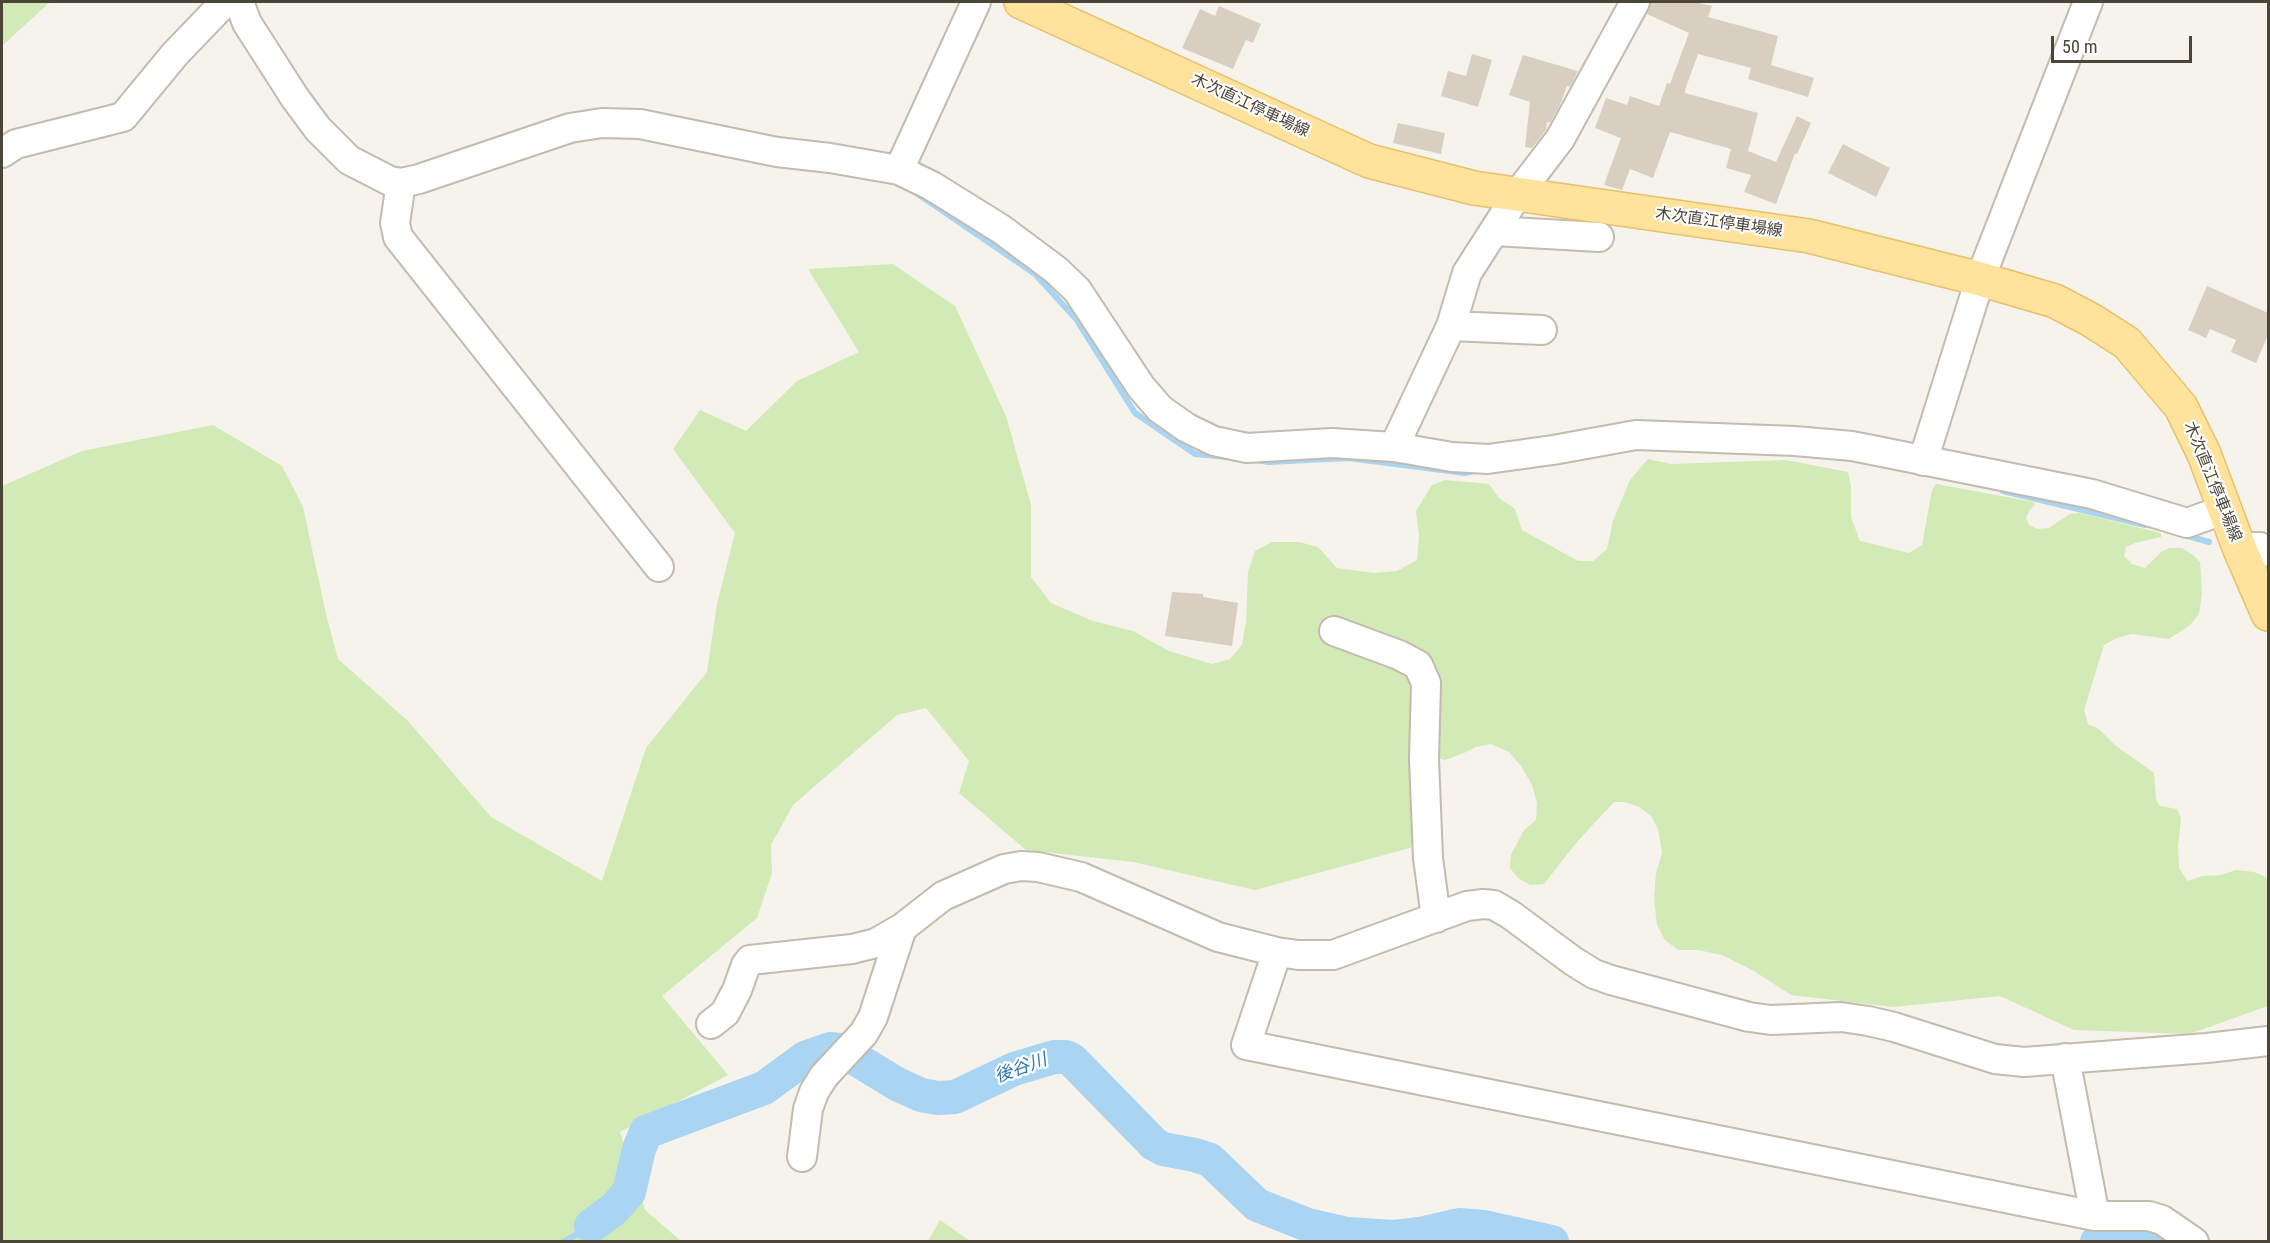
<!DOCTYPE html>
<meta charset="utf-8">
<style>
body{margin:0}
#map{position:relative;width:2270px;height:1243px;overflow:hidden;background:#f6f3ec;font-family:"Roboto Condensed",sans-serif}
canvas{display:block}
.frame{position:absolute;inset:0;border:3px solid #4b4439;pointer-events:none}
.scale{position:absolute;left:2051px;top:36px;width:141px;height:27px;box-sizing:border-box;border:3px solid #4b4439;border-top:0;padding-left:8px;font-size:18px;line-height:21px;white-space:nowrap;color:#4b4439;-webkit-text-stroke:4px #fff;paint-order:stroke}
</style>
<div id="map">
<canvas width="2270" height="1243"></canvas>
<div class="frame"></div>
<div class="scale">50 m</div>
</div>
<script>
const g = document.querySelector('canvas').getContext('2d');
g.lineJoin = 'round';
function paint(path, color) {
  g.fillStyle = color;
  g.fill(path, 'evenodd');
}
function poly(rows) {
  const path = new Path2D();
  for (const r of rows) {
    path.moveTo(r[0], r[1]);
    for (let i = 2; i < r.length; i += 2) path.lineTo(r[i], r[i + 1]);
  }
  return path;
}
function stroke(path, color, width, dash) {
  g.strokeStyle = color;
  g.lineWidth = width;
  g.lineCap = dash ? 'butt' : 'round';
  g.setLineDash(dash || []);
  g.stroke(path);
}
function label(font, color, halo, rows, align = 'center') {
  g.font = font + ' "Roboto Condensed","Noto Sans JP",sans-serif';
  g.lineWidth = 4.5;
  g.setLineDash([]);
  g.textBaseline = 'middle';
  g.strokeStyle = halo;
  g.fillStyle = color;
  for (const [text, x, y, turn = 0] of rows) {
    g.save();
    g.translate(x, y);
    g.rotate((+turn || 0) * Math.PI / 180);
    g.textAlign = isNaN(turn) ? turn : align;
    if (halo) g.strokeText(text, 0, 0);
    g.fillText(text, 0, 0);
    g.restore();
  }
}
const green = poly([
 [2,2,50,2,2,46],
 [893,264,955,306,1006,416,1031,505,1031,577,1051,603,1093,621,1133,631,1169,651,1212,664,1230,659,1242,645,1246,622,1248,572,1255,551,1272,542,1299,542,1318,547,1337,568,1374,573,1397,571,1417,560,1419,536,1416,511,1432,485,1445,480,1489,484,1499,498,1515,509,1522,530,1578,561,1593,561,1607,549,1613,521,1630,480,1648,459,1671,464,1786,460,1848,472,1851,486,1851,517,1860,541,1909,553,1922,545,1932,490,1936,484,2034,502,2035,505,2030,509,2026,518,2029,525,2038,529,2049,528,2070,514,2080,513,2161,533,2161,537,2135,543,2126,547,2124,556,2132,564,2145,568,2161,552,2169,548,2182,548,2193,555,2200,562,2202,593,2199,614,2190,625,2169,639,2132,634,2117,638,2104,645,2084,710,2088,724,2099,729,2115,745,2154,773,2156,800,2160,806,2177,809,2181,818,2178,847,2179,868,2188,881,2203,876,2221,875,2236,870,2254,872,2268,878,2268,1006,2189,1034,2074,1030,2000,996,1893,1007,1791,995,1754,971,1722,955,1698,950,1678,950,1665,940,1657,925,1654,899,1656,873,1662,853,1658,829,1651,816,1639,807,1625,802,1614,802,1576,843,1544,884,1530,885,1518,878,1510,868,1511,855,1524,830,1536,820,1537,803,1532,785,1521,766,1509,752,1491,744,1476,747,1464,753,1445,760,1436,758,1418,840,1410,848,1255,890,1133,862,1026,850,959,793,969,761,926,708,897,715,793,805,771,845,772,873,757,918,662,996,728,1075,620,1132,645,1210,681,1241,2,1241,2,486,82,451,213,425,282,466,303,507,326,614,338,659,408,721,491,817,602,881,646,748,707,672,717,604,735,533,673,449,700,410,746,431,797,381,859,352,808,269],
 [940,1220,970,1241,928,1241]
]);
const stream = poly([
 [915,192,1035,274,1076,319,1135,413,1195,454,1227,457],
 [1255,460,1269,462,1348,458,1465,473,1474,471],
 [2003,491,2145,525],
 [2181,534,2209,542],
 [563,1242,591,1226]
]);
const river = poly([
 [591,1226,614,1209,629,1192,639,1149,646,1132,764,1088,805,1058,830,1049,841,1050,897,1084,921,1095,938,1098,955,1097,1014,1069,1054,1057,1066,1057,1072,1060,1154,1144,1163,1149,1195,1155,1210,1160,1257,1205,1308,1225,1347,1234,1394,1237,1420,1234,1459,1225,1484,1227,1552,1242],
 [2097,1242,2102,1237,2152,1238,2157,1242]
]);
const building = poly([
 [1651,2,1695,2,1712,6,1708,17,1778,36,1771,65,1814,78,1808,97,1748,79,1751,68,1698,54,1685,90,1685,93,1758,113,1748,151,1776,162,1797,116,1811,123,1797,154,1795,153,1776,204,1744,192,1751,175,1726,168,1731,149,1670,132,1653,178,1630,169,1622,190,1604,185,1621,138,1595,128,1606,98,1627,105,1630,96,1659,106,1667,83,1670,84,1689,33,1647,14],
 [1219,6,1261,24,1253,43,1246,40,1233,69,1182,48,1200,9,1215,16],
 [1472,54,1492,60,1478,107,1441,96,1448,71,1466,76],
 [1523,55,1578,71,1570,87,1567,86,1560,105,1550,123,1547,122,1546,130,1532,148,1525,147,1530,102,1509,95],
 [1398,123,1445,133,1441,154,1393,143],
 [1843,144,1890,168,1876,197,1828,173],
 [2207,286,2268,313,2268,335,2256,363,2231,352,2236,340,2210,329,2206,338,2188,330],
 [1172,592,1203,594,1203,597,1238,603,1232,646,1165,636]
]);
const minor = poly([
 [239,2,247,23,295,98,318,129,349,160,390,181,401,183,419,179,570,128,602,123,640,124,777,152,830,158,899,170,932,186,1001,229,1056,270,1077,290,1141,387,1160,409,1187,428,1214,441,1247,448,1332,443,1394,447,1452,457,1488,459,1553,450,1636,435,1795,441,1852,446,2092,494,2187,523,2226,509],
 [2,153,16,144,123,117,175,54,225,2],
 [899,170,976,2],
 [401,183,395,223,398,237,659,567],
 [1494,231,1599,237],
 [1451,326,1542,330],
 [1394,447,1451,326,1467,273,1517,195,1560,139,1635,2],
 [1923,461,1980,279,2088,2],
 [2239,547,2260,547,2268,552],
 [1334,631,1399,655,1418,665,1426,683,1424,759,1428,858,1436,918],
 [1277,952,1246,1045,2095,1216,2149,1216,2162,1220,2194,1242],
 [711,1024,725,1013,737,990,746,965,750,960,852,949,876,943,902,928,943,896,1004,869,1021,866,1038,867,1081,877,1218,937,1277,952,1298,955,1333,955,1467,906,1483,904,1494,905,1511,915,1573,961,1594,974,1611,980,1749,1017,1771,1020,1841,1017,1868,1021,1894,1027,1995,1059,2024,1062,2207,1048,2268,1041],
 [2065,1058,2095,1216],
 [802,1157,808,1109,814,1092,824,1076,864,1033,873,1017,902,928]
]);
const major = poly([
 [1021,2,1369,161,1474,188,1809,236,1980,279,2055,301,2091,320,2127,343,2181,407,2204,454,2239,547,2268,614]
]);
const streetNames = [
 ["木次直江停車場線",1250,106,25],
 ["木次直江停車場線",1719,223,8],
 ["木次直江停車場線",2212,482,68]
];
const waterNames = [
 ["後谷川",1021,1069,-20]
];
paint(green, '#d2eab5');
stroke(stream, '#a9d4f2', 6);
stroke(river, '#a9d4f2', 34);
paint(building, '#d8cfc1');
stroke(minor, '#c2bbae', 32);
stroke(major, '#e6c16a', 36);
stroke(minor, '#fff', 28);
stroke(major, '#ffe39c', 33);
label('16px', '#4b4439', '#fff', streetNames);
label('italic 18px', '#2e7ab2', '#fff', waterNames);
</script>
